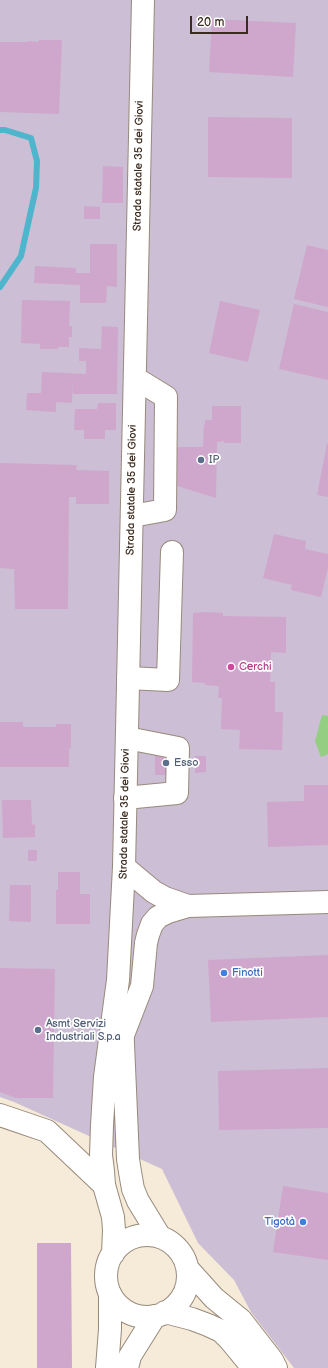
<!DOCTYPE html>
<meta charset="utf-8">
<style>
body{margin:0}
#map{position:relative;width:328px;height:1368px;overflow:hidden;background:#f5ebd8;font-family:"Balsamiq Sans",sans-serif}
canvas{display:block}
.scale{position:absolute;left:190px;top:16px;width:58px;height:18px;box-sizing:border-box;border:2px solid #3b2a1e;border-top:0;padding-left:5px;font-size:12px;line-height:14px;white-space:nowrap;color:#3b2a1e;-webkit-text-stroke:3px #fff;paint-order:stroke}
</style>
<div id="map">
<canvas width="328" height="1368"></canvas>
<div class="scale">20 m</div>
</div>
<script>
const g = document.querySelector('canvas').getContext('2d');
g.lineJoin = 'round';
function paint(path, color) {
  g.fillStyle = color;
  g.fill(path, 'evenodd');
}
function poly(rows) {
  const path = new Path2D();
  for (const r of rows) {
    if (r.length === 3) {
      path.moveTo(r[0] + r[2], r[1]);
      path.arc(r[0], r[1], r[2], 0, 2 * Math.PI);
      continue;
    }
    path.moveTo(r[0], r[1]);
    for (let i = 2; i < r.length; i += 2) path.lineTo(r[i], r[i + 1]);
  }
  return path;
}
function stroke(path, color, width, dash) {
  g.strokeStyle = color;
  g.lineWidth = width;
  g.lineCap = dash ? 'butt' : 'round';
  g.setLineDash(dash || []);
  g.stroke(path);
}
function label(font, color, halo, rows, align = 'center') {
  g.font = font + ' "Balsamiq Sans",sans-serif';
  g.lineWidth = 3.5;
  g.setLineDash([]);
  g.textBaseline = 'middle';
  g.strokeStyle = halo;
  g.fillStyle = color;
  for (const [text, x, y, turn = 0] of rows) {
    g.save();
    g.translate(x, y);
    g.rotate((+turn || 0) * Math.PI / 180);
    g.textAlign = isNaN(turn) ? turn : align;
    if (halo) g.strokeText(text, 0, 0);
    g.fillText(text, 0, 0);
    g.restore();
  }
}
const industrial = poly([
 [0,0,328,0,328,1368,294,1368,251,1312,234,1280,198,1243,162,1169,14,1102,0,1097]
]);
const green = poly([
 [322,715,328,716,328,754,321,757,315,741]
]);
const stream = poly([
 [0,130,5,130,31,138,37,161,36,188,21,256,0,287]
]);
const building = poly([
 [212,19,296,23,293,77,209,72],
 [39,40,62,40,59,114,0,112,0,42,28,42,28,41,38,42],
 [208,117,292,118,292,178,208,177],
 [103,166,123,167,123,203,102,203],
 [84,206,100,207,100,219,84,219],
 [90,244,117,244,117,287,107,286,106,303,80,303,80,285,34,283,35,266,76,268,76,273,90,273],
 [307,245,328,250,328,307,294,299],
 [22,300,70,301,69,326,72,326,72,337,69,337,69,347,58,347,58,349,40,349,40,344,21,343],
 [220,301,260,310,248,362,209,353],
 [294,304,328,312,328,380,279,369],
 [102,326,118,327,117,394,73,394,73,381,72,403,56,402,56,412,26,410,27,393,41,393,42,372,86,374,86,361,79,361,79,348,101,349],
 [98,403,116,403,116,430,105,430,105,439,84,439,84,430,74,430,75,409,97,409],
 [212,406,241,406,241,443,224,443,224,441,217,442,216,498,174,485,174,447,203,447,204,424,205,425,205,420,212,420],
 [327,444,328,444,328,497,317,495],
 [0,463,77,465,76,470,109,471,109,504,76,504,76,497,69,497,68,609,15,609,14,569,0,568],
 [274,534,306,541,305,549,328,554,328,568,321,597,291,590,292,585,263,578],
 [207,612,223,613,223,616,286,617,286,653,271,652,270,682,275,682,275,712,283,712,282,750,239,749,240,730,221,729,222,698,218,698,219,686,205,685,205,683,192,682,193,613],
 [0,722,23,722,23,727,56,727,56,724,71,724,71,749,69,748,69,767,0,767],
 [155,756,174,757,174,775,155,775],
 [195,756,206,756,206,772,195,773],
 [304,785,328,785,328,845,268,847,267,802,304,801],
 [2,800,31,800,32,825,35,824,35,837,3,838],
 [28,850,37,850,37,861,28,861],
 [58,872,80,872,80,894,90,894,90,924,56,924,56,890,58,890],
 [10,885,31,885,31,922,9,921],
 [328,955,328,1017,211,1022,208,960],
 [0,968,55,969,53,1098,16,1098,0,1092],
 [328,1068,328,1128,219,1130,218,1071],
 [283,1186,328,1193,328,1260,273,1252],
 [37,1243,71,1243,72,1368,37,1368]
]);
const minor = poly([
 [132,516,165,510,166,397,135,378],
 [128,678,168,680,172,552],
 [125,798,177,793,178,748,127,738],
 [124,867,154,892,165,898,188,906],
 [123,1035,142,986,146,943,148,935,152,924,158,917,168,912,188,906,328,902],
 [0,1115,47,1131,104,1185],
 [107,1368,110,1329,110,1294],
 [127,1368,130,1356,155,1316]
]);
const major = poly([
 [122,1021,128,1159,130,1172,133,1189,138,1201,160,1237],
 [147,1276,41],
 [113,1254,114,1230,113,1217,104,1185,103,1171,101,1155,102,1125,105,1077,118,980,124,867,143,0],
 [187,1268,214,1298,241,1320,272,1360,276,1368],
 [165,1312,192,1319,208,1325,221,1331,230,1340,253,1368]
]);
const markers = [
 [201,460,4,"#5c6f8a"],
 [231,667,4,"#d1479c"],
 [166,763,4,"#5c6f8a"],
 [224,973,4,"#3f7fe0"],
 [38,1030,4,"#5c6f8a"],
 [303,1222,4,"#3f7fe0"]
];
const streetNames = [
 ["Strada statale 35 dei Giovi",139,166,-89],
 ["Strada statale 35 dei Giovi",132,490,-89],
 ["Strada statale 35 dei Giovi",125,814,-89]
];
const serviceNames = [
 ["IP",209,460],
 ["Esso",174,763],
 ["Asmt Servizi",46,1024],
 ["Industriali S.p.a",46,1037]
];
const hotelNames = [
 ["Cerchi",239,667]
];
const shopNames = [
 ["Finotti",232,973],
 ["Tigotà",295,1222,"right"]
];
paint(industrial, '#ccbed4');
paint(green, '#94ce82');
stroke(stream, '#4fb5cd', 6);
paint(building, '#cfa7cd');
stroke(minor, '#988a7b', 24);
stroke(major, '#988a7b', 24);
stroke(minor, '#fff', 22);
stroke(major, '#fff', 22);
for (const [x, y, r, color] of markers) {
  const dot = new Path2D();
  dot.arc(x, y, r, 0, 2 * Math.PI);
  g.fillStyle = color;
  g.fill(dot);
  stroke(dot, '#fff', 1.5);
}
label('11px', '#3b2a1e', '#fff', streetNames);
label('11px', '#4e5e75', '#fff', serviceNames, 'left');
label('11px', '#b23c85', '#fff', hotelNames, 'left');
label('11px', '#366cbe', '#fff', shopNames, 'left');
</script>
